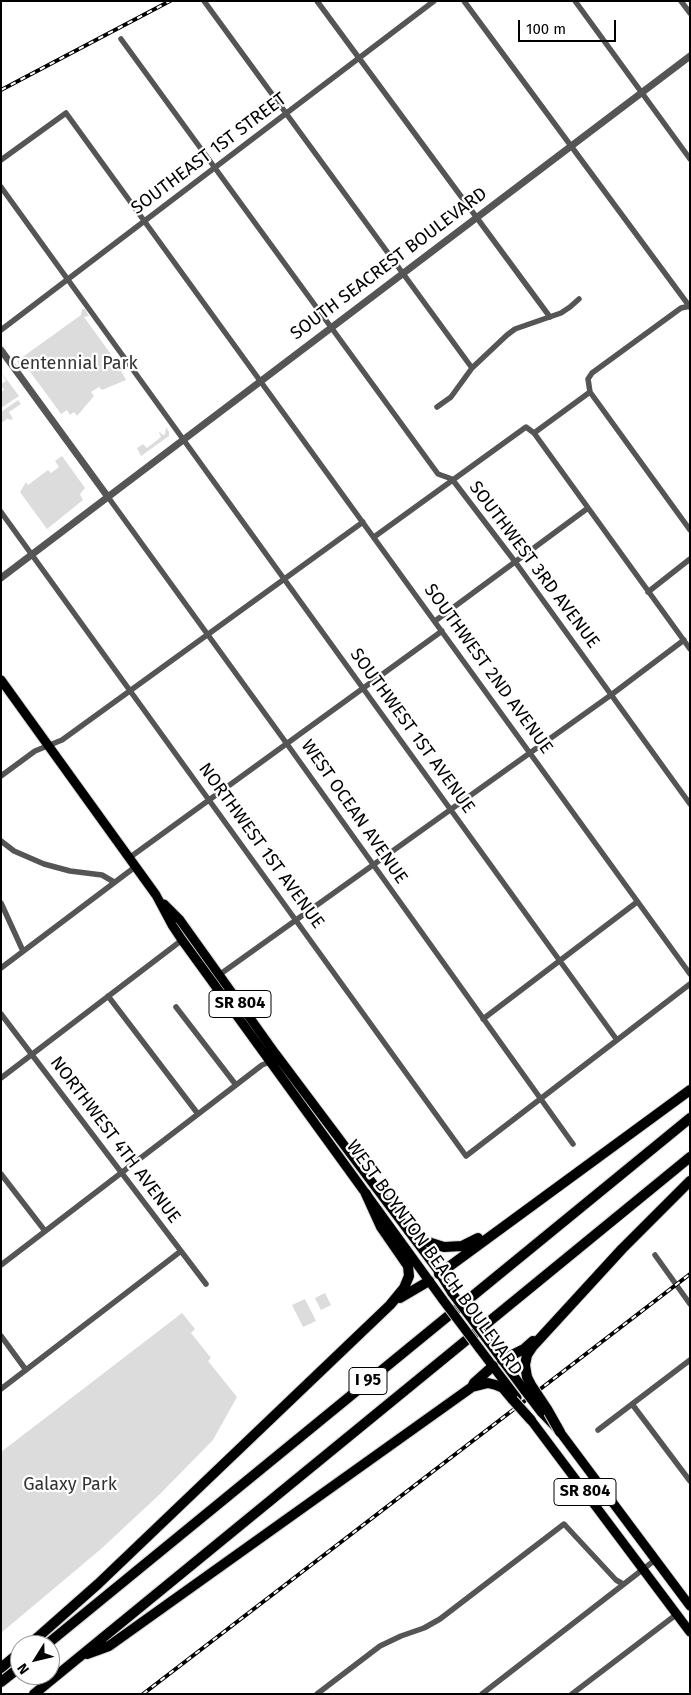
<!DOCTYPE html>
<style>
body{margin:0}
#map{position:relative;width:691px;height:1695px;overflow:hidden;background:#fff;font-family:"Fira Sans",sans-serif}
canvas{display:block}
.frame{position:absolute;inset:0;border:2px solid #000;pointer-events:none}
.north{position:absolute;left:10px;top:1635px;width:50px;height:50px;box-sizing:border-box;background:#fff;border:1px solid #999;border-radius:50%;rotate:234deg;font-size:14px;font-weight:700;line-height:20px;text-align:center;color:#000}
.north::after{content:'';display:block;margin:auto;width:18px;height:22px;background:#000;clip-path:polygon(50% 0,100% 100%,50% 72%,0 100%)}
.scale{position:absolute;left:518px;top:20px;width:98px;height:22px;box-sizing:border-box;border:2px solid #000;border-top:0;padding-left:6px;font-size:15px;line-height:18px;white-space:nowrap;color:#000;-webkit-text-stroke:4px #fff;paint-order:stroke}
</style>
<div id="map">
<canvas width="691" height="1695"></canvas>
<div class="frame"></div>
<div class="north">N</div>
<div class="scale">100 m</div>
</div>
<script>
const g = document.querySelector('canvas').getContext('2d');
g.lineJoin = 'round';
function paint(path, color) {
  g.fillStyle = color;
  g.fill(path, 'evenodd');
}
function poly(rows) {
  const path = new Path2D();
  for (const r of rows) {
    path.moveTo(r[0], r[1]);
    for (let i = 2; i < r.length; i += 2) path.lineTo(r[i], r[i + 1]);
  }
  return path;
}
function stroke(path, color, width, dash) {
  g.strokeStyle = color;
  g.lineWidth = width;
  g.lineCap = dash ? 'butt' : 'round';
  g.setLineDash(dash || []);
  g.stroke(path);
}
function label(font, color, halo, rows, align = 'center') {
  g.font = font + ' "Fira Sans",sans-serif';
  g.lineWidth = 4.5;
  g.setLineDash([]);
  g.textBaseline = 'middle';
  g.strokeStyle = halo;
  g.fillStyle = color;
  for (const [text, x, y, turn = 0] of rows) {
    g.save();
    g.translate(x, y);
    g.rotate((+turn || 0) * Math.PI / 180);
    g.textAlign = isNaN(turn) ? turn : align;
    if (halo) g.strokeText(text, 0, 0);
    g.fillText(text, 0, 0);
    g.restore();
  }
}
const green = poly([
 [82,309,85,309,89,316,84,317,123,371,121,371,126,380,102,390,99,387,91,392,94,396,77,416,74,412,70,415,67,410,61,414,23,362,19,364,17,361,81,315],
 [1,372,19,396,1,408,1,392,4,390,1,384,6,381],
 [18,400,21,404,9,412,13,419,9,420,8,418,3,422,1,420,1,412],
 [166,427,169,432,169,436,141,456,137,448,143,444,147,448,161,437,159,433,160,431,161,434,165,435],
 [62,456,85,488,80,494,83,500,47,529,20,492,26,482,28,485,48,470,51,473,59,467,55,461],
 [325,1293,331,1305,321,1310,315,1298],
 [305,1299,316,1321,303,1327,292,1305],
 [182,1313,195,1329,191,1333,211,1358,208,1361,237,1397,213,1440,160,1494,101,1549,1,1633,1,1452]
]);
const minor = poly([
 [204,1,472,368],
 [317,1,550,317],
 [464,1,690,307],
 [575,1,690,159],
 [681,1,690,13],
 [121,39,438,474,452,479,516,563,690,804],
 [1,160,66,113,690,974],
 [1,187,617,1040],
 [1,330,434,1],
 [590,392,690,530],
 [437,407,451,397,472,368,507,335,515,329,561,313,570,307,579,299],
 [534,433,690,649],
 [108,497,287,744,573,1144],
 [1,512,466,1156,690,984],
 [374,537,526,427,534,433,590,392,588,379,592,373,681,308,690,306],
 [648,592,690,559],
 [435,621,588,508],
 [1,776,35,751,62,740,363,522],
 [1,841,14,851,44,864,70,871,102,875,114,882],
 [129,858,442,631],
 [1,903,23,951],
 [1,968,135,867],
 [219,975,611,695,684,640],
 [108,996,198,1114],
 [176,1007,236,1085],
 [1,1014,206,1284],
 [483,1019,637,902],
 [1,1078,182,940],
 [1,1174,45,1231],
 [655,1255,690,1304],
 [1,1265,236,1085,262,1065,270,1062],
 [1,1336,26,1370],
 [1,1389,181,1251],
 [632,1404,690,1481],
 [598,1430,690,1360],
 [317,1694,380,1646,401,1636,424,1628,440,1619,564,1524,616,1580,623,1584],
 [482,1694,655,1560],
 [572,1694,677,1614]
]);
const tertiary = poly([
 [1,350,108,497],
 [1,578,690,56]
]);
const primary = poly([
 [1,680,156,895,172,925,182,940,443,1300],
 [164,904,180,920,275,1053,437,1269,452,1293],
 [488,1341,525,1391],
 [479,1348,517,1398],
 [541,1412,560,1432,690,1606],
 [531,1420,690,1632]
]);
const motorway = poly([
 [409,1231,428,1242,444,1247,462,1246,478,1238],
 [439,1274,690,1090],
 [400,1298,429,1281],
 [502,1360,524,1349,533,1341],
 [531,1385,527,1377,525,1365,527,1355,533,1346,622,1249,690,1181],
 [472,1387,488,1383,496,1385,503,1388,513,1400],
 [29,1645,98,1584,390,1305,404,1288,409,1276,408,1266,381,1227,366,1194],
 [46,1645,690,1118],
 [87,1654,109,1646,472,1387,474,1383,493,1366],
 [1,1668,20,1652],
 [1,1682,20,1667],
 [34,1694,690,1157]
]);
const rail = poly([
 [1,90,170,1],
 [143,1694,690,1274]
]);
const primaryBridge = poly([
 [452,1293,488,1341],
 [443,1300,479,1348],
 [525,1391,541,1412]
]);
const motorwayBridge = poly([
 [531,1385,547,1409,560,1432],
 [513,1400,531,1420]
]);
const shields = [
 [240,1004,62],
 [368,1381,38],
 [585,1492,62]
];
const shieldNames = [
 ["SR 804",240,1004],
 ["I 95",368,1381],
 ["SR 804",585,1492]
];
const streetNames = [
 ["SOUTHEAST 1ST STREET",209,154,-37],
 ["SOUTH SEACREST BOULEVARD",389,264,-37],
 ["SOUTHWEST 3RD AVENUE",534,565,53],
 ["SOUTHWEST 2ND AVENUE",488,669,54],
 ["SOUTHWEST 1ST AVENUE",412,731,54],
 ["WEST OCEAN AVENUE",354,812,55],
 ["NORTHWEST 1ST AVENUE",261,846,54],
 ["NORTHWEST 4TH AVENUE",115,1140,53],
 ["WEST BOYNTON BEACH BOULEVARD",434,1258,54]
];
const parkNames = [
 ["Centennial Park",74,364],
 ["Galaxy Park",70,1485]
];
paint(green, '#dcdcdc');
stroke(primary, '#dbdbdb', 11);
stroke(motorway, '#dbdbdb', 12);
stroke(minor, '#555', 5.5);
stroke(tertiary, '#555', 7);
stroke(primary, '#000', 9);
stroke(motorway, '#000', 10);
stroke(rail, '#000', 4);
stroke(rail, '#fff', 2, [5.5]);
stroke(primaryBridge, '#dbdbdb', 11, []);
stroke(motorwayBridge, '#dbdbdb', 12, []);
stroke(primaryBridge, '#000', 9);
stroke(motorwayBridge, '#000', 10);
for (const [x, y, w] of shields) {
  const box = new Path2D();
  box.roundRect(x - w / 2, y - 13.5, w, 27, 4);
  g.fillStyle = '#fff';
  g.fill(box);
  stroke(box, '#000', 1);
}
label('bold 16px', '#000', null, shieldNames);
label('18px', '#000', '#fff', streetNames);
label('18px', '#333', '#fff', parkNames);
</script>
